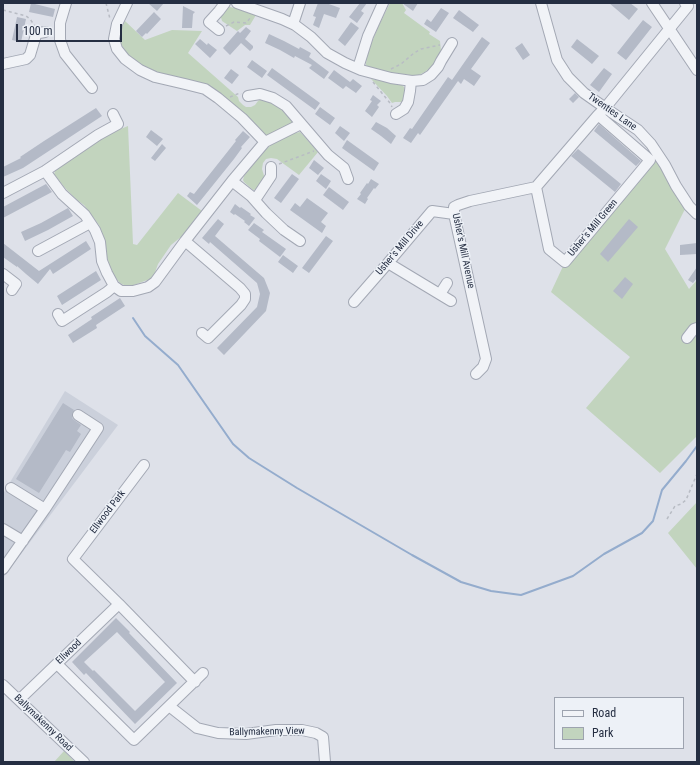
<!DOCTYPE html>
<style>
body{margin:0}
#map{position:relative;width:700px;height:765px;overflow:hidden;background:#dee1e9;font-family:"Roboto Condensed",sans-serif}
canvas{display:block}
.frame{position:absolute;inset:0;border:4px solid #252e42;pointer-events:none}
.legend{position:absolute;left:554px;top:697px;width:130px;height:52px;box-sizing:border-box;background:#edf1f7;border:1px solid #9da3af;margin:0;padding:5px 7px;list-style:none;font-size:12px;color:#252e42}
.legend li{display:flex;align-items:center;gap:8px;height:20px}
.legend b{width:20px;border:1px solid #9da3af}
.scale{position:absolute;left:16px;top:24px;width:106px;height:18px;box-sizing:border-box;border:2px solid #252e42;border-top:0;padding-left:5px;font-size:12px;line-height:14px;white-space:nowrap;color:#252e42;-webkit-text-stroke:3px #edf1f7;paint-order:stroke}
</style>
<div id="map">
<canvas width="700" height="765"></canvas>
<div class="frame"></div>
<ul class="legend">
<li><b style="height:5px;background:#f1f3f7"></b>Road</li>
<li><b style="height:11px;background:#c2d4be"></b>Park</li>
</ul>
<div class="scale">100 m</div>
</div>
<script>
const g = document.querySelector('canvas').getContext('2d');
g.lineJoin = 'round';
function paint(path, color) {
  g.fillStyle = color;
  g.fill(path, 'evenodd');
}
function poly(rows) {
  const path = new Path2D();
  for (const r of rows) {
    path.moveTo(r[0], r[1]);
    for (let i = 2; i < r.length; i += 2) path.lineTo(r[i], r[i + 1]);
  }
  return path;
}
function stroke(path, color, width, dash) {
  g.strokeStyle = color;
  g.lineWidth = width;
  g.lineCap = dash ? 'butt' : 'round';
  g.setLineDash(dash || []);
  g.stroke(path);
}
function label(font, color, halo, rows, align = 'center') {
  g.font = font + ' "Roboto Condensed",sans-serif';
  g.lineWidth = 3;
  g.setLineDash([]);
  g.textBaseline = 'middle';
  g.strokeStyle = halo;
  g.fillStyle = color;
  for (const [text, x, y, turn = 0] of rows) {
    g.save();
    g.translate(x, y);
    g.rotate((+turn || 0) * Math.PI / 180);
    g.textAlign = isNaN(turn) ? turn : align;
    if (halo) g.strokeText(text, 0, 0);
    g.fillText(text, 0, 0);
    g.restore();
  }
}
const built = poly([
 [65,391,118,425,3,578,3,494]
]);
const green = poly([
 [390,3,402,3,406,10,404,13,430,32,429,34,440,41,441,51,432,66,425,72,419,75,410,75,392,73,368,67,366,65,366,63,369,49,379,25],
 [226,7,230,7,252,12,256,15,250,25,245,25,237,31,222,21,220,14],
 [125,21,145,40,172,30,202,31,188,53,238,97,239,101,243,105,246,107,251,107,255,105,258,101,261,99,271,102,286,112,293,120,292,124,267,136,264,135,219,94,164,75,143,66,129,56,121,44,119,38,120,32],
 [371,79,402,85,404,87,405,90,403,100,402,102,395,102,392,103,387,96],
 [128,126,133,244,137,245,178,193,202,211,181,237,171,245,158,264,154,275,150,279,142,282,131,286,126,286,120,283,114,276,110,267,107,257,104,239,99,225,84,205,77,200,65,188,54,174,56,169,91,145,111,133],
 [300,132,302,134,318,152,299,175,277,159,271,158,266,159,263,163,262,169,265,179,259,189,253,190,244,182,243,180,244,176,264,151,271,145,295,133],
 [650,160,665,165,686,207,665,249,689,289,697,280,697,436,660,473,586,408,630,357,551,292,565,262],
 [697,502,697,569,668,533],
 [64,751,75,762,54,762]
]);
const stream = poly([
 [133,318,145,336,178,365,233,444,249,458,297,488,412,555,461,582,491,591,521,595,573,576,604,554,642,533,653,521,662,490,686,461,697,446]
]);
const building = poly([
 [31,3,55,9,53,17,29,12],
 [148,3,164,3,157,11],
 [318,3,326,3,340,8,336,18,324,14,319,28,313,25,316,17,313,16],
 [360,3,367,3,361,11,364,13,357,23,349,17],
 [402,3,418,3,413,11],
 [609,3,630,3,638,9,629,20],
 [183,6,195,12,193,14,192,28,182,28],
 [441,8,449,13,436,32,424,24,427,19,431,22],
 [459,10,479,25,473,32,453,18],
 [154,12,161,19,147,34,146,33,142,37,136,31],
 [17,17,26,19,21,42,12,40],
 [643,20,652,27,626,60,617,53],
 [351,22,359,28,345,46,338,40],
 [246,27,251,31,245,39,253,46,253,48,250,51,241,43,230,55,223,48,238,31,240,33],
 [269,34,284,41,299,49,300,47,311,53,309,57,329,72,324,79,309,68,312,65,295,56,294,58,280,50,265,43],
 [482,37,490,43,471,69,481,76,474,86,464,79,461,84,458,81,420,135,418,133,411,143,403,138,410,128,412,129,448,77,452,80],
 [200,39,207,45,208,43,217,50,210,58,195,44],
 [577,39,599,56,592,64,571,47],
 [522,43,530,55,523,60,515,48],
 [252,60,267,71,262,78,247,67],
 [272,68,320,103,315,110,267,75],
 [604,68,612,74,599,92,590,85],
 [231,69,239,75,232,84,224,78],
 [334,70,350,82,353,79,362,86,356,93,346,86,343,89,328,78],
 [575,93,579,97,573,103,569,99],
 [373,95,381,101,377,105,379,107,372,117,365,111,372,101,370,100],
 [320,107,335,118,330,125,315,114],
 [96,108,102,116,23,168,3,177,3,167,21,158,20,157,44,141],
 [376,122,387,128,396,136,391,144,381,136,371,129],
 [599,124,641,161,636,166,594,131],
 [340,126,350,133,344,141,335,133],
 [151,130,163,139,157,146,146,137],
 [243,131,250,137,241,147,242,148,234,159,197,205,187,196,190,192,194,194,236,141,235,140],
 [347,140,379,163,374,171,342,148],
 [162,144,166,148,155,161,151,158],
 [578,149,621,184,615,192,571,156],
 [314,160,324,168,318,175,309,168],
 [292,174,299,179,281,203,274,198],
 [321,174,331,181,326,189,316,181],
 [371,179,379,184,375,189,374,188,367,198,368,199,365,204,357,199,361,194,360,193,367,183,368,184],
 [46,184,52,192,3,218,3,207],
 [329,187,349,202,343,210,323,195],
 [307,198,328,213,321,222,326,226,322,233,290,210,295,203,300,207],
 [235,204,240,208,241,207,251,214,250,215,255,218,249,226,244,222,245,221,235,214,234,215,230,212],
 [68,208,73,216,48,230,25,241,21,232,41,223],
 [218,219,224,224,215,236,264,278,270,293,266,311,224,355,217,348,257,307,260,294,257,283,210,242,209,244,202,238],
 [629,219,638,227,608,262,600,254],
 [254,223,264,230,262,232,286,249,280,257,259,241,260,239,248,230],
 [326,236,333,241,309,273,302,268],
 [86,241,91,249,53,274,50,269,38,284,26,274,17,266,17,267,3,257,3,243,39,271],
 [697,243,697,254,680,255,680,245],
 [283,255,298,266,293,273,278,262],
 [697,267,697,278,693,283,688,280],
 [96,271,101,280,62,305,57,296],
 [625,277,633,284,622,299,613,291],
 [120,298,125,306,96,325,97,328,73,343,68,335,92,319,91,317],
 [63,403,74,410,72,414,72,418,74,420,81,425,77,431,81,434,70,452,66,450,39,493,16,479],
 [116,618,130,632,129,633,177,683,135,724,86,673,84,675,72,662],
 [117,632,165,682,135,711,94,670,93,671,84,662]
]);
const path = poly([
 [106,3,110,19],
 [3,10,26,16,30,19,35,26],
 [226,26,234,22,246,23,251,17],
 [391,69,401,64,414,53,421,49,440,45],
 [373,82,390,103,392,107],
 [230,97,240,93,241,94],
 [279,164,314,151],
 [667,519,675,506,681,504,686,500,697,474]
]);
const minor = poly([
 [66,3,60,23,60,40,65,54,92,88],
 [127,3,117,24,114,39,117,49,125,59,140,70,155,77,185,84,205,89,218,98,242,118,265,142],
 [237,3,282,19,295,25,311,37,327,53,345,63,361,70,391,78,412,81,423,80,431,75,438,67,441,61,452,43],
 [541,3,557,60,568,77,584,93,611,112,638,130,651,144,665,165,676,186,689,206,697,214],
 [652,3,697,70],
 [293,24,300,3],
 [219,30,209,22,219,11,225,3],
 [3,64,26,59,30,55,36,35,39,33,45,32],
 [358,68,368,36,383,3],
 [248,96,260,94,273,98,286,106,328,155,344,168,348,179],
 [396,114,404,109,408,102,410,91,411,81],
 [598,115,650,160,565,262,549,249,536,187,598,115,605,108,688,6,685,3],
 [45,171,62,194,85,215,95,230,100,242,102,261,107,273,114,286,121,291,133,291,148,287,155,282,185,241,232,181,265,142,301,124],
 [232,181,251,196,266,213,284,230,300,241],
 [3,193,45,171,98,135,118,124,113,114],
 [255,200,271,176,271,167],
 [185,241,240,288,245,294,245,299,241,305,208,338,202,333],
 [38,251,90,223],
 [388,263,451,301],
 [3,274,16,284,12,290],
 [440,294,447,283],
 [354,302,388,263,432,211,454,214],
 [58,314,62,321,107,292,114,286],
 [687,338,694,329,697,328],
 [476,374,483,367,486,359,454,214,454,207,458,205,470,201,536,187],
 [144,465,73,559,119,604,195,682],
 [11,488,45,509],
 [3,529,23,541],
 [3,569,45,509,98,428,78,415],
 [57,664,134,740,203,673],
 [3,685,84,762],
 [19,700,119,604],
 [169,706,197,728,218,733,246,734,276,730,302,730,316,733,323,737,325,762]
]);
const streetNames = [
 ["Twenties Lane",612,112,35],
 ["Usher's Mill Green",593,228,-50],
 ["Usher's Mill Drive",400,248,-50],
 ["Usher's Mill Avenue",463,251,78],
 ["Ellwood Park",108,512,-53],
 ["Ellwood",69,652,-44],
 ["Ballymakenny Road",43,723,44],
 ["Ballymakenny View",267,732,-1]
];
paint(built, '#cbd0db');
paint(green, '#c2d4be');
stroke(stream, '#94accd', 2);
paint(building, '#b4bac7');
stroke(minor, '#a3a8b4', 12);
stroke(path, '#b8bcc4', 1.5, [3, 3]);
stroke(minor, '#f1f3f7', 10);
label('10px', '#252e42', '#edf1f7', streetNames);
</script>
